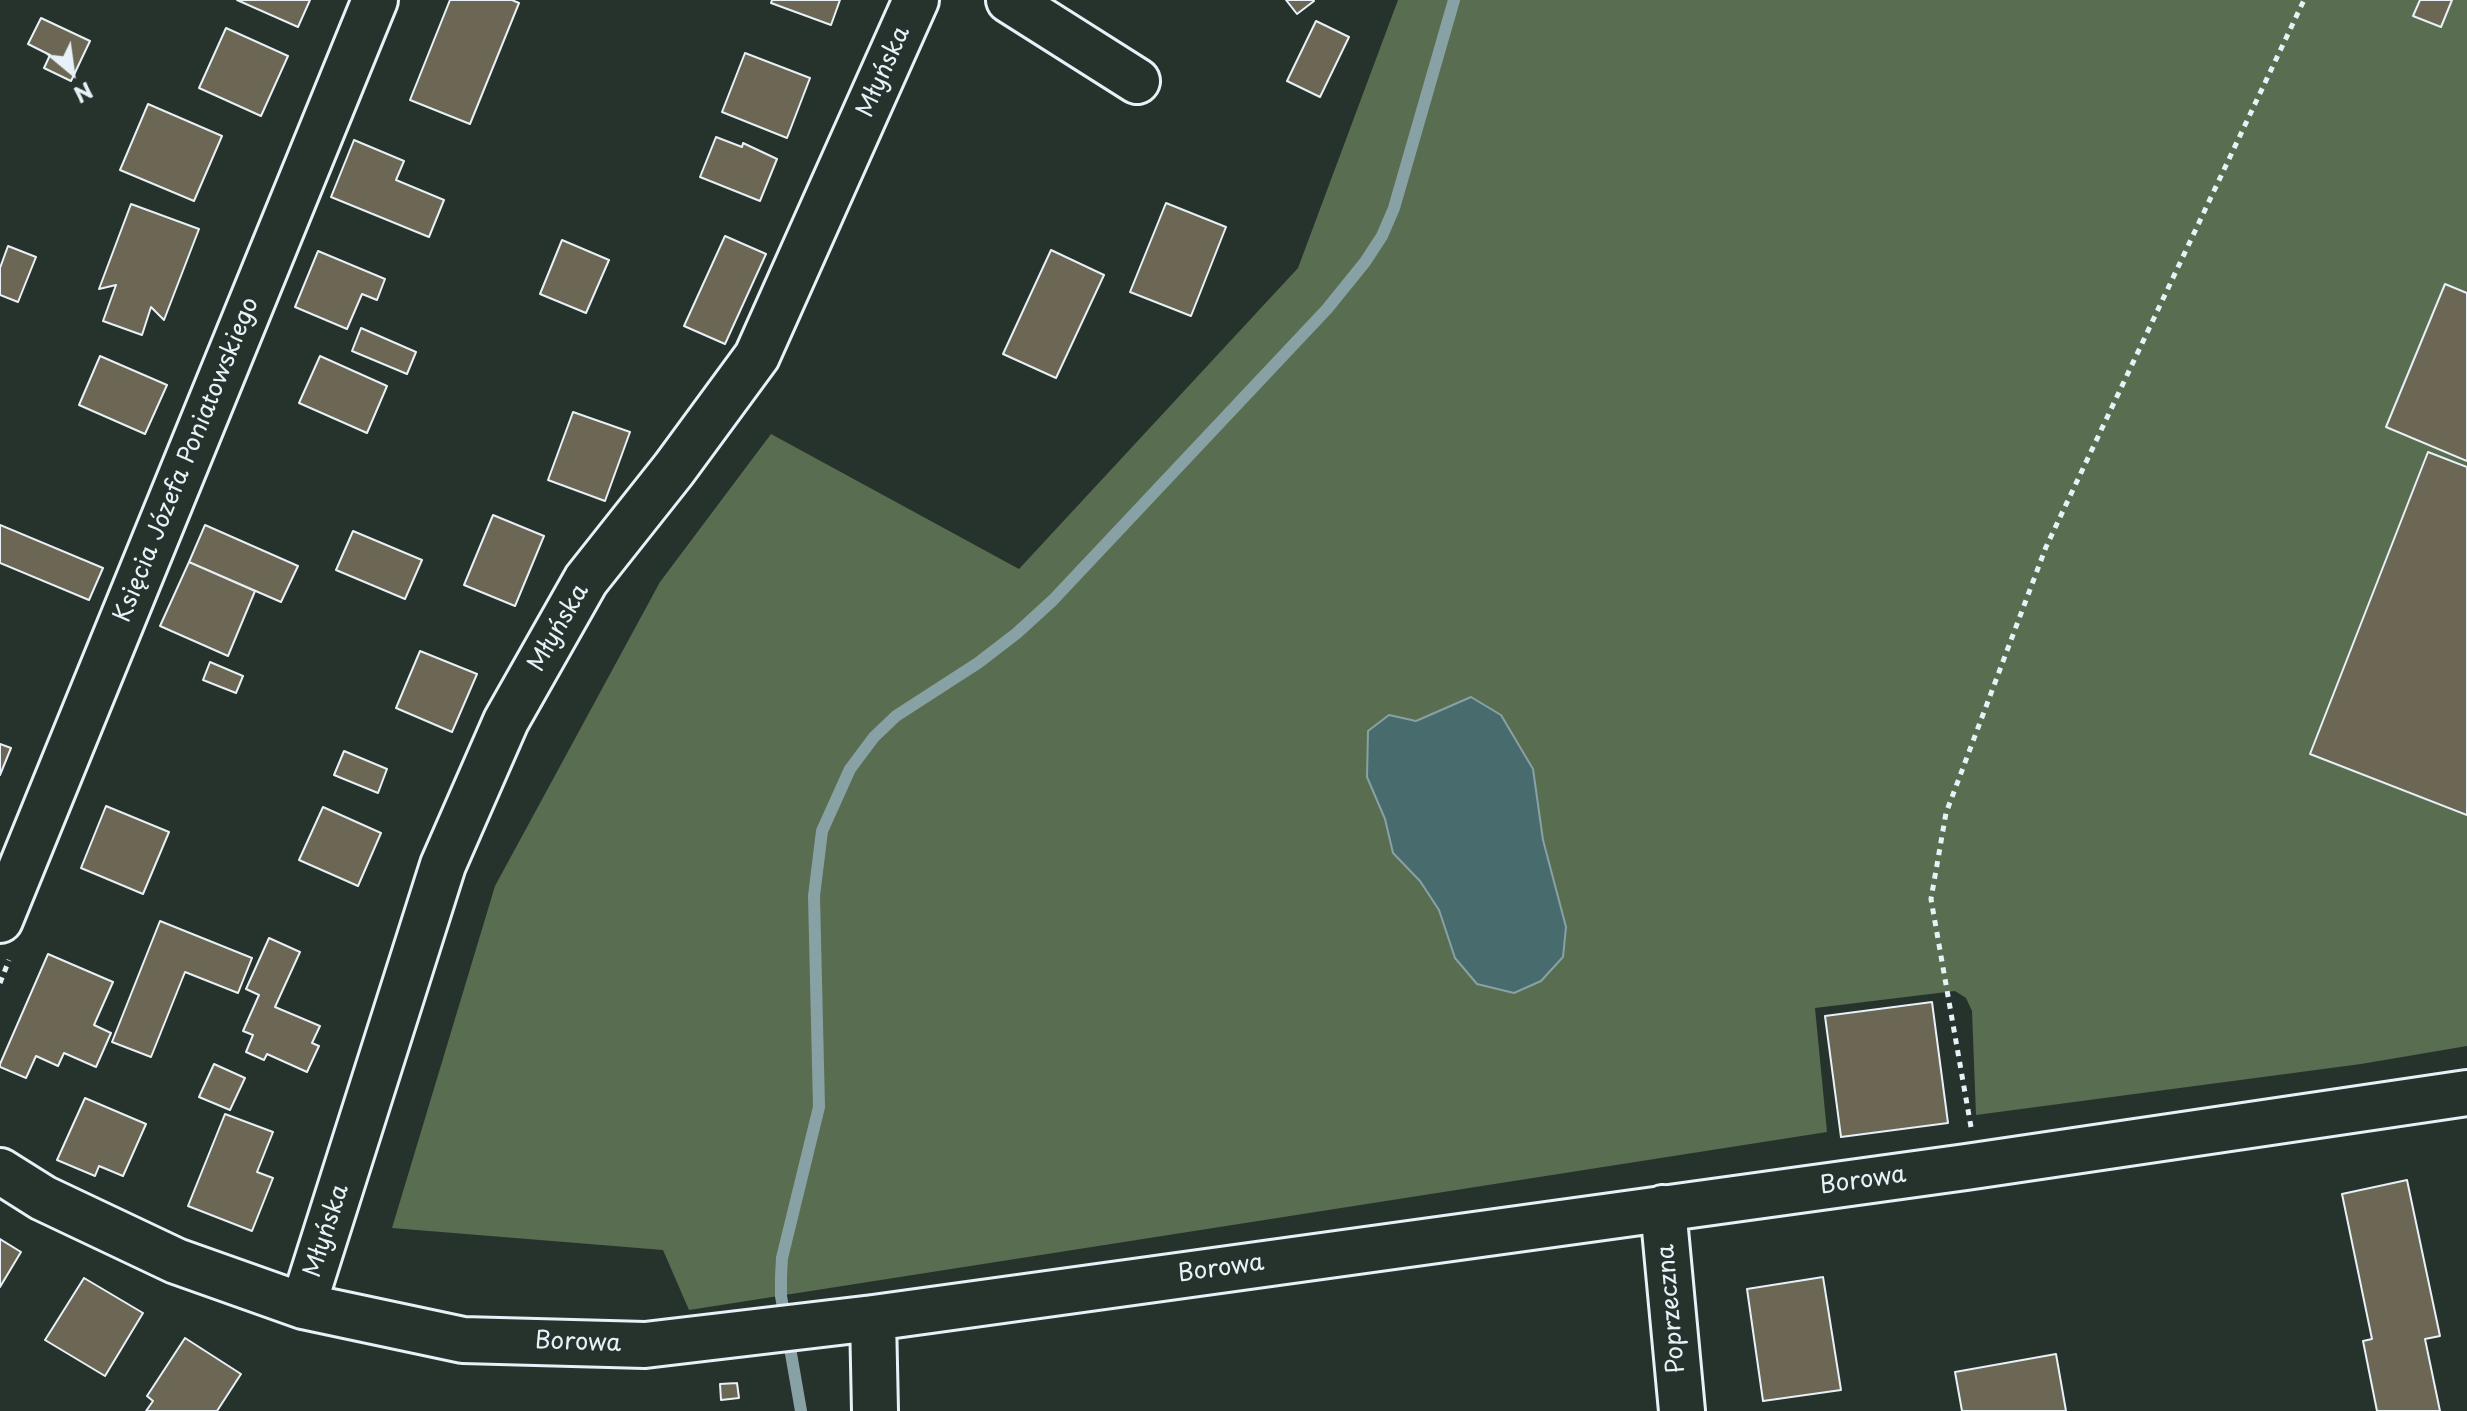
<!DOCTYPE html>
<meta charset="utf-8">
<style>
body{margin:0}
#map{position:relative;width:2467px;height:1411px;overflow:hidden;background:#26332d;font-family:"Playpen Sans",sans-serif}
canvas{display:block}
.north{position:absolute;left:32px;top:32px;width:80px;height:80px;-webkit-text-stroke:6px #26332d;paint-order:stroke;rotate:151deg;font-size:22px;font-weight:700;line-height:32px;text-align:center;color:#e8f1f8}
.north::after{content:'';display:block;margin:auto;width:28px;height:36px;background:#e8f1f8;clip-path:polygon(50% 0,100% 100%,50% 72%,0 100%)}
</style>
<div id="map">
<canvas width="2467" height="1411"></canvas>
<div class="north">N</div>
</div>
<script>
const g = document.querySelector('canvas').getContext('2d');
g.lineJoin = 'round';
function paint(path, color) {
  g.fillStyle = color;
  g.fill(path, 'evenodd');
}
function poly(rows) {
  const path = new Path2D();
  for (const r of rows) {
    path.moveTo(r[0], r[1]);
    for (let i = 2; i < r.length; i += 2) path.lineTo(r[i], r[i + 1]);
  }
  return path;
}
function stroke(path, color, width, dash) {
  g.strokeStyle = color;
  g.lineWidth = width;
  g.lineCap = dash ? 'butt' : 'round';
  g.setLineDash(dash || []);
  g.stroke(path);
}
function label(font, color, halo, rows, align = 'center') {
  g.font = font + ' "Playpen Sans",sans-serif';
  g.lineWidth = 6;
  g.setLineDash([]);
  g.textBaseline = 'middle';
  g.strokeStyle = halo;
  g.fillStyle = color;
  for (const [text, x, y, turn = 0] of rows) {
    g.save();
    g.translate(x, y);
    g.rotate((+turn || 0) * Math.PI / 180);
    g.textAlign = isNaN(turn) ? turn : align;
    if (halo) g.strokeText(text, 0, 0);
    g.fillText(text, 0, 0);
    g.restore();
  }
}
const green = poly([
 [1398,0,2467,0,2467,1046,2361,1064,1976,1115,1972,1011,1966,998,1955,991,1815,1008,1827,1132,689,1310,663,1250,392,1228,495,886,660,582,771,434,1019,569,1298,268],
 [1471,697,1533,769,1542,840,1514,993,1477,984,1455,958,1439,910,1420,881,1393,853,1385,819,1367,777,1389,715,1416,721]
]);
const water = poly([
 [1471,697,1501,715,1533,769,1543,840,1566,927,1563,957,1541,981,1514,993,1477,984,1455,958,1439,910,1420,881,1393,853,1385,819,1367,777,1368,731,1389,715,1416,721,1471,697]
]);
const stream = poly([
 [801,1411,781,1296,781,1276,782,1258,819,1107,814,896,822,831,850,769,874,737,896,716,978,663,1017,633,1053,600,1327,309,1365,262,1382,236,1394,208,1454,0]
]);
const building = poly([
 [237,0,310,0,298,27,237,0],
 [450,0,512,0,519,3,470,124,410,100,450,0],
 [772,0,840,0,831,25,771,3,772,0],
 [1286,0,1313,0,1314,1,1297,14,1286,0],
 [2420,0,2452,0,2441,27,2413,16,2420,0],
 [41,18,90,41,71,81,44,68,50,55,28,44,41,18],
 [1316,21,1349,37,1320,97,1287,81,1316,21],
 [226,28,288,56,261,116,199,88,226,28],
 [745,53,810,78,787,138,722,112,745,53],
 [148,104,222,136,194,201,120,170,148,104],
 [716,137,742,147,743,143,777,159,760,201,700,177,716,137],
 [354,140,404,161,396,180,444,200,429,237,331,197,354,140],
 [1166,203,1226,227,1191,316,1130,292,1166,203],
 [131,204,199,229,164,320,151,307,142,335,103,321,116,285,99,289,131,204],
 [725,236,766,254,725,344,684,326,725,236],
 [562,240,609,260,586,313,540,294,562,240],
 [8,246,36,257,18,302,0,295,0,268,8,246],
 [1051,250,1104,275,1056,378,1003,354,1051,250],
 [318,251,385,279,377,300,362,294,347,329,295,307,318,251],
 [2445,284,2467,293,2467,461,2386,427,2445,284],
 [361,328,416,352,407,374,352,351,361,328],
 [100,356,167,385,145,434,79,405,100,356],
 [320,356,387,386,367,433,299,403,320,356],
 [573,412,630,432,605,501,548,480,573,412],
 [2428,452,2467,467,2467,815,2310,754,2428,452],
 [493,515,544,536,515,606,464,585,493,515],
 [0,525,103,568,89,600,0,563,0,525],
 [205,525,298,566,281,602,189,562,205,525],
 [353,531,422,560,405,599,336,570,353,531],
 [189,562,255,591,228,656,160,626,189,562],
 [420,651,477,674,452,732,396,708,420,651],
 [210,662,243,676,236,693,203,680,210,662],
 [0,744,11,748,0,775,0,744],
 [344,751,387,769,378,793,334,775,344,751],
 [106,806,169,832,143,894,81,868,106,806],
 [323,807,381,833,358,886,299,860,323,807],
 [160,921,252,958,238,993,185,972,151,1057,112,1042,160,921],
 [269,938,300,952,275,1007,320,1026,312,1043,319,1046,307,1072,267,1054,264,1060,246,1052,253,1035,243,1031,259,995,246,989,269,938],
 [48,954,113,982,94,1025,111,1033,96,1067,64,1053,58,1066,36,1056,26,1078,0,1067,0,1064,48,954],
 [1932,1002,1948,1123,1841,1137,1825,1016,1932,1002],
 [214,1064,245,1078,230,1110,199,1097,214,1064],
 [85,1098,146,1124,123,1176,99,1166,95,1176,57,1160,85,1098],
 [225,1114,273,1132,257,1172,273,1178,252,1231,188,1206,225,1114],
 [2407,1180,2440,1336,2425,1339,2440,1411,2377,1411,2363,1341,2372,1339,2342,1194,2407,1180],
 [0,1239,21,1252,0,1287,0,1239],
 [1823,1277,1841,1390,1763,1401,1747,1289,1823,1277],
 [84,1278,143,1313,105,1376,45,1340,84,1278],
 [185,1338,241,1374,217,1411,146,1411,153,1401,147,1396,185,1338],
 [2056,1354,2066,1411,1962,1411,1955,1372,2056,1354],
 [737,1383,739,1398,721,1400,720,1384,737,1383]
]);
const path = poly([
 [0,983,9,960],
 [1971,1127,1931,899,1946,813,2046,547,2304,0]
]);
const minor = poly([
 [1009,0,1137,81],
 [0,920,375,0],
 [0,1171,43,1198,176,1261,303,1306,463,1340,645,1345,873,1318,1966,1167,2467,1093],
 [1663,1208,1682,1411],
 [303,1306,443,865,506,721,586,580,674,469,757,356,916,0],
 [873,1318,875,1411]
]);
const streetNames = [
 ["Młyńska",884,72,-66],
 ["Księcia Józefa Poniatowskiego",187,460,-68],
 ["Młyńska",559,628,-60],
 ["Borowa",1863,1181,-8],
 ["Młyńska",327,1231,-72],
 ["Borowa",1221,1269,-8],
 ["Poprzeczna",1672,1309,-95],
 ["Borowa",578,1343,2]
];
paint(green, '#596d50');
paint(water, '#486c6e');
stroke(water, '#88a1a5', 2);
stroke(stream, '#88a1a5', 12);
paint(building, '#6c6654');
stroke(building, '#e8f1f8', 2);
stroke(minor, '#e8f1f8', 50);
stroke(path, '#e8f1f8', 5, [6, 6]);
stroke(minor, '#26332d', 44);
label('24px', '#e8f1f8', '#26332d', streetNames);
</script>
